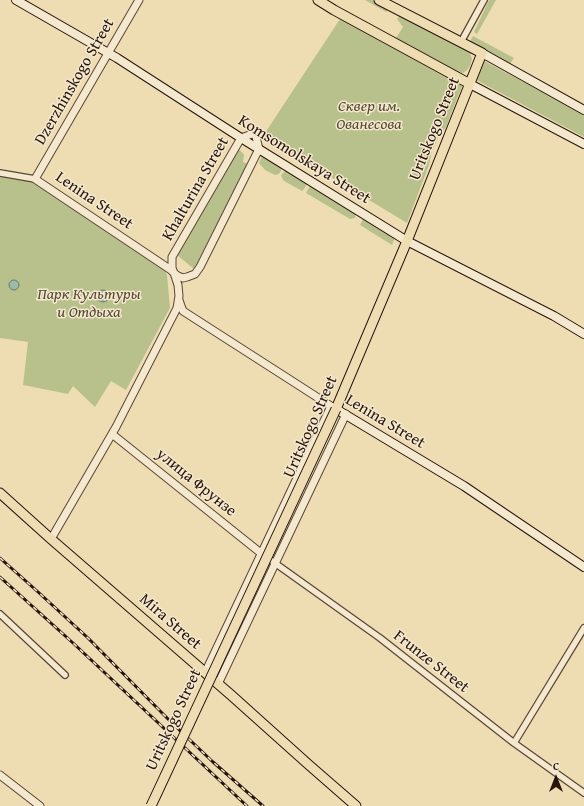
<!DOCTYPE html>
<meta charset="utf-8">
<style>
body{margin:0}
#map{position:relative;width:584px;height:806px;overflow:hidden;background:#eeddb3;font-family:"Gentium Book Plus",serif}
canvas{display:block}
.north{position:absolute;left:536px;top:758px;width:40px;height:40px;-webkit-text-stroke:3px #f4e9ce;paint-order:stroke;rotate:0deg;font-size:11px;font-weight:700;line-height:16px;text-align:center;color:#29140c}
.north::after{content:'';display:block;margin:auto;width:14px;height:18px;background:#29140c;clip-path:polygon(50% 0,100% 100%,50% 72%,0 100%)}
</style>
<div id="map">
<canvas width="584" height="806"></canvas>
<div class="north">С</div>
</div>
<script>
const g = document.querySelector('canvas').getContext('2d');
g.lineJoin = 'round';
function paint(path, color) {
  g.fillStyle = color;
  g.fill(path, 'evenodd');
}
function poly(rows) {
  const path = new Path2D();
  for (const r of rows) {
    if (r.length === 3) {
      path.moveTo(r[0] + r[2], r[1]);
      path.arc(r[0], r[1], r[2], 0, 2 * Math.PI);
      continue;
    }
    path.moveTo(r[0], r[1]);
    for (let i = 2; i < r.length; i += 2) path.lineTo(r[i], r[i + 1]);
  }
  return path;
}
function stroke(path, color, width, dash) {
  g.strokeStyle = color;
  g.lineWidth = width;
  g.lineCap = dash ? 'butt' : 'round';
  g.setLineDash(dash || []);
  g.stroke(path);
}
function label(font, color, halo, rows, align = 'center') {
  g.font = font + ' "Gentium Book Plus",serif';
  g.lineWidth = 3;
  g.setLineDash([]);
  g.textBaseline = 'middle';
  g.strokeStyle = halo;
  g.fillStyle = color;
  for (const [text, x, y, turn = 0] of rows) {
    g.save();
    g.translate(x, y);
    g.rotate((+turn || 0) * Math.PI / 180);
    g.textAlign = isNaN(turn) ? turn : align;
    if (halo) g.strokeText(text, 0, 0);
    g.fillText(text, 0, 0);
    g.restore();
  }
}
const green = poly([
 [365,0,372,0,389,9,386,12],
 [489,0,496,0,477,34,474,32],
 [400,15,466,50,470,53,472,59,470,66,467,70,463,73,458,72,396,38,403,27,397,19],
 [340,19,462,86,446,127,438,138,432,151,429,165,407,223,263,136],
 [473,36,514,58,510,64,470,41],
 [484,61,584,114,584,137,476,80],
 [238,148,244,155,243,162,248,164,194,269,177,255],
 [263,154,281,168,281,171,279,174,275,175,265,170,259,163],
 [286,170,306,182,307,184,304,189,302,191,284,181,282,178,281,175],
 [0,173,35,183,144,253,149,260,161,265,165,270,167,275,170,308,126,390,111,381,95,407,73,386,68,394,23,385,28,342,0,338],
 [311,184,356,214,355,218,350,219,306,193],
 [364,217,395,237,392,245,360,225]
]);
const water = poly([
 [14,285,5],
 [103,296,6]
]);
const minor = poly([
 [461,42,484,0],
 [0,173,35,179],
 [265,556,380,638,514,743,584,793],
 [0,614,65,675],
 [514,743,584,628]
]);
const tertiary = poly([
 [255,133,259,149,200,267,195,274,187,277,183,278,178,276,174,273,172,268,172,257,241,138,255,133],
 [179,300,181,306,183,311,334,408],
 [112,434,262,554],
 [51,539,116,427,177,308,179,296,178,285,174,273,171,270,35,179,139,0],
 [205,673,331,406],
 [218,684,346,414],
 [0,775,40,806]
]);
const secondary = poly([
 [16,0,117,58,241,138,407,241,554,316,584,334],
 [482,53,584,110],
 [470,84,584,144],
 [336,409,464,486,584,567]
]);
const primary = poly([
 [318,0,334,10,470,84],
 [336,409,407,241,482,53,379,0],
 [0,493,51,539,231,695,309,765,356,806]
]);
const rail = poly([
 [0,558,37,591,88,638,171,722,213,762,263,806],
 [0,577,73,643,247,806]
]);
const primaryBridge = poly([
 [151,806,336,409]
]);
const streetNames = [
 ["Dzerzhinskogo Street",75,82,-60],
 ["Uritskogo Street",435,129,-68],
 ["Komsomolskaya Street",304,160,32],
 ["Khalturina Street",196,189,-60],
 ["Lenina Street",94,201,34],
 ["Lenina Street",385,422,31],
 ["Uritskogo Street",311,427,-66],
 ["улица Фрунзе",196,483,39],
 ["Mira Street",170,622,41],
 ["Frunze Street",431,662,38],
 ["Uritskogo Street",174,720,-65]
];
const parkNames = [
 ["Сквер им.",369,107],
 ["Ованесова",369,125],
 ["Парк Культуры",89,295],
 ["и Отдыха",89,313]
];
paint(green, '#b8c18c');
paint(water, '#99bcaa');
stroke(water, '#6c796b', 1);
stroke(minor, '#5a4636', 8);
stroke(tertiary, '#5a4636', 9);
stroke(secondary, '#29140c', 10);
stroke(primary, '#29140c', 11);
stroke(minor, '#f4e9ce', 5.5);
stroke(tertiary, '#f4e9ce', 7);
stroke(secondary, '#f4e9ce', 8);
stroke(primary, '#eeddb3', 9);
stroke(rail, '#29140c', 3);
stroke(rail, '#f4e9ce', 1.5, [4.5]);
stroke(primaryBridge, '#29140c', 11, []);
stroke(primaryBridge, '#eeddb3', 9);
label('16px', '#29140c', '#f4e9ce', streetNames);
label('italic 16px', '#544832', '#f4e9ce', parkNames);
</script>
